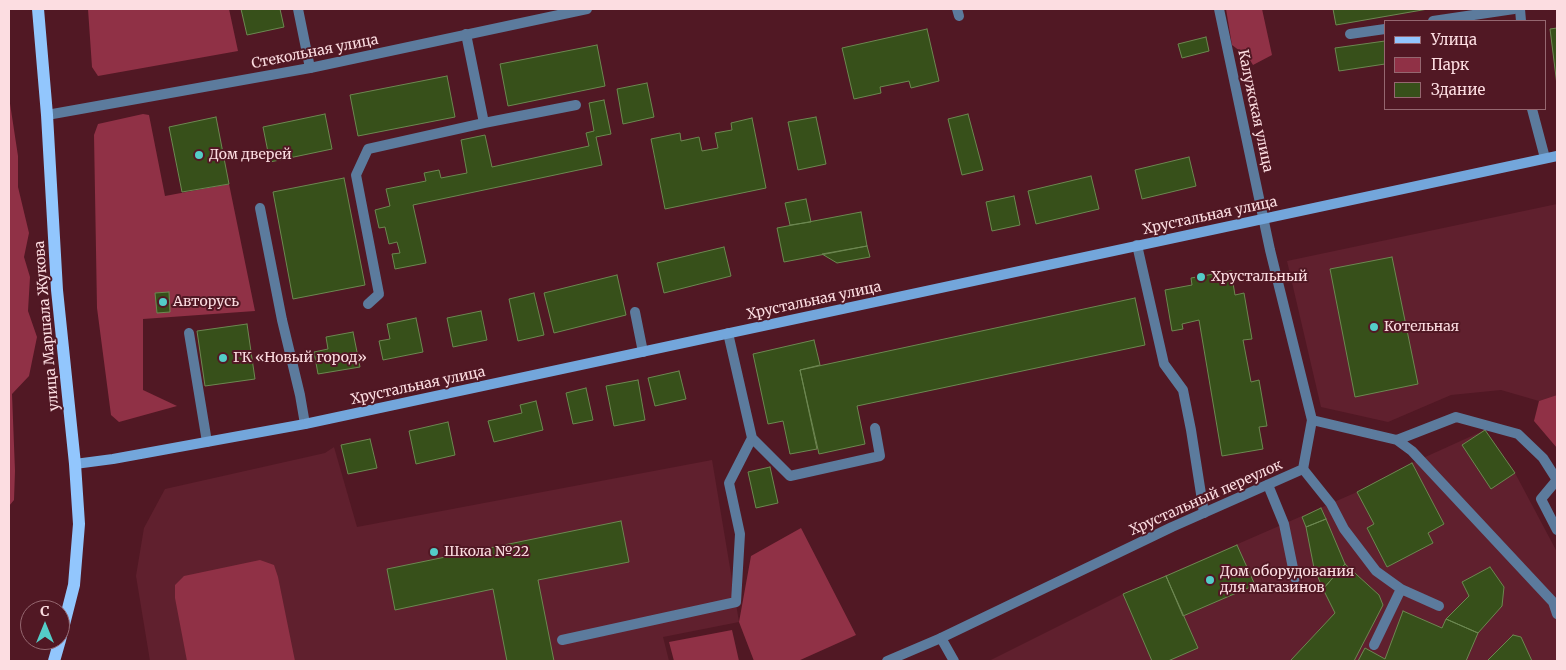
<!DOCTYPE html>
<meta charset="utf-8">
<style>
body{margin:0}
#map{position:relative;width:1566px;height:670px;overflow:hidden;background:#511824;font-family:Merriweather,serif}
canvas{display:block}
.frame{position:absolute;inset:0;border:10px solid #fcdde1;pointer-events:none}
.legend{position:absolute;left:1384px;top:20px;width:162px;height:90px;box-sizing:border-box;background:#511824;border:1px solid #956770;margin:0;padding:6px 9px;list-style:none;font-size:15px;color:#fcdde1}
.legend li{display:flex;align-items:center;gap:10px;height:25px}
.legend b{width:25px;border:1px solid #956770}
.north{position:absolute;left:20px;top:600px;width:50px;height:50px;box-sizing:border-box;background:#511824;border:1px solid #956770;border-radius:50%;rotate:0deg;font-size:14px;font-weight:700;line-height:20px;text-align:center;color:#fcdde1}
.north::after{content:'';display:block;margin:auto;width:18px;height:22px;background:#54cdc8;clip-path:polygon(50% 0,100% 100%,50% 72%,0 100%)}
</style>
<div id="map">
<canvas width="1566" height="670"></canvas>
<div class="frame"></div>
<ul class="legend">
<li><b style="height:6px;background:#92c6fd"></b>Улица</li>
<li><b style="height:14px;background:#903146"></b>Парк</li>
<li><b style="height:14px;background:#37501a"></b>Здание</li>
</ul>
<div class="north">С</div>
</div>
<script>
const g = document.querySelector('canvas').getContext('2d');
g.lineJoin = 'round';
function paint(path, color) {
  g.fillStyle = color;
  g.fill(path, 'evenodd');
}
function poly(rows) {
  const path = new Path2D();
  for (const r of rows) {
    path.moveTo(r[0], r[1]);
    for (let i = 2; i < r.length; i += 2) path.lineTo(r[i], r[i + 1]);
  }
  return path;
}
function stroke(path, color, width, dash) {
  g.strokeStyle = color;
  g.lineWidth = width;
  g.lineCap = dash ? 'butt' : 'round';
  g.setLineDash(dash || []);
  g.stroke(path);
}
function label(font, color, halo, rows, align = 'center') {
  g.font = font + ' Merriweather,serif';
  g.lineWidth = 4;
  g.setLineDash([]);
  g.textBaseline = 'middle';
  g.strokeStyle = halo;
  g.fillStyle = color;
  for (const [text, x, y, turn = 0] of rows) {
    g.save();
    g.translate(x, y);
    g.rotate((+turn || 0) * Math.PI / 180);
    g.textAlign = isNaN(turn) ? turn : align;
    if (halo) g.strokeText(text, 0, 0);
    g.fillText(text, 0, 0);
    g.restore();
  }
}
const built = poly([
 [1557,204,1557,395,1539,401,1501,390,1451,395,1388,422,1321,407,1287,261],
 [1485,430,1515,473,1557,552,1557,661,989,661,1123,594,1357,492,1412,463],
 [334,447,357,527,712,460,739,622,663,637,669,661,150,661,136,576,144,528,165,489,325,453]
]);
const green = poly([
 [88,9,229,9,238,51,98,76,92,67],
 [1226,9,1262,9,1272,55,1253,65,1248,57,1232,45],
 [9,97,18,156,18,187,29,233,24,257,30,277,28,311,37,337,29,376,12,394,15,471,14,500,9,506],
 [143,114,149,115,165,196,229,184,255,311,143,319,143,390,177,406,119,422,111,415,97,308,94,135,98,124],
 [1557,395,1557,448,1534,421,1539,401],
 [801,528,856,635,798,661,754,661,739,622,751,556],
 [260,560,274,565,278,577,295,661,187,661,175,598,175,585,184,576],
 [732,630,739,661,674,661,669,642]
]);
const building = poly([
 [241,9,280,9,284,27,247,35,241,9],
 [1333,9,1428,9,1336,25,1333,9],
 [1557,28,1557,85,1550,29,1557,28],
 [927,29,939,81,911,88,909,81,880,87,881,93,854,99,842,48,927,29],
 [1206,37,1209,51,1182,58,1178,44,1206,37],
 [1385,41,1385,64,1339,71,1335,48,1385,41],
 [597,45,605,86,508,106,500,64,597,45],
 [447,76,455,117,358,136,350,95,447,76],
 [647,83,654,117,623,124,617,89,647,83],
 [604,100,611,134,596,137,602,165,413,205,426,263,395,269,392,254,400,253,397,242,389,244,385,227,379,228,375,210,390,206,386,189,426,181,424,173,439,170,441,178,467,173,461,140,485,135,492,167,589,146,586,133,594,131,589,103,604,100],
 [325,114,332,149,270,162,263,127,325,114],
 [968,114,983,170,962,175,948,119,968,114],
 [216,117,229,184,182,192,169,127,216,117],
 [816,117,826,164,798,170,788,122,816,117],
 [752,118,766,188,665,209,651,139,680,133,681,141,699,137,702,151,718,148,715,133,732,130,731,123,752,118],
 [1189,157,1196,186,1142,199,1135,170,1189,157],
 [1091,176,1099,209,1036,224,1028,191,1091,176],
 [344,178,365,285,293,299,273,192,344,178],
 [1014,196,1020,225,992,231,986,202,1014,196],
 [806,199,811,222,790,225,785,203,806,199],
 [861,212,867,246,784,262,777,228,861,212],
 [867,246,870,257,837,263,822,254,867,246],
 [724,247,731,276,664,293,657,263,724,247],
 [1392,257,1418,384,1355,397,1330,269,1392,257],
 [1231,271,1235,295,1244,293,1252,339,1243,340,1251,382,1259,380,1267,426,1259,427,1263,449,1222,456,1199,320,1182,324,1183,329,1172,331,1165,290,1192,285,1191,278,1231,271],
 [617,275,626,315,554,333,544,293,617,275],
 [169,292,170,312,157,313,155,293,169,292],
 [534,293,544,335,518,341,509,299,534,293],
 [1135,298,1145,345,857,406,865,444,819,454,800,370,1135,298],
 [481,311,487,340,453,347,447,318,481,311],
 [416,318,423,352,383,360,379,341,390,339,387,324,416,318],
 [247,324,255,379,205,386,197,331,247,324],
 [353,332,360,367,318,374,314,352,328,349,326,337,353,332],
 [814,340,820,365,800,370,817,449,790,454,783,421,768,424,753,354,814,340],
 [679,371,686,399,655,406,648,378,679,371],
 [638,380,645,420,614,426,606,386,638,380],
 [586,388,593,420,573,424,566,393,586,388],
 [536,401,543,430,494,442,488,421,522,413,520,405,536,401],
 [448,422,455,455,416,464,409,431,448,422],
 [1485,430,1515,473,1491,489,1462,445,1485,430],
 [370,439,377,468,348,474,341,445,370,439],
 [1412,463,1444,524,1428,533,1433,543,1387,567,1367,528,1374,524,1357,492,1412,463],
 [770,467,778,503,756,508,748,472,770,467],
 [1321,508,1326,519,1306,527,1302,517,1321,508],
 [1326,519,1345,564,1323,589,1314,568,1306,527,1326,519],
 [621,521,629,562,538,580,554,661,507,661,493,589,395,610,387,569,621,521],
 [1237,545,1255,585,1183,616,1166,576,1237,545],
 [1345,564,1379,595,1383,605,1354,661,1294,661,1291,660,1335,613,1323,589,1345,564],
 [1490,567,1504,587,1502,606,1478,633,1446,619,1469,596,1462,582,1490,567],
 [1166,576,1198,648,1168,661,1152,661,1123,594,1166,576],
 [1403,611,1442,628,1446,619,1478,633,1466,661,1358,661,1365,648,1385,659,1403,611],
 [1513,635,1521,637,1532,661,1487,661,1513,635]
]);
const lane = poly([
 [298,9,310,68],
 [957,9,959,16],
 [1520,9,1521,21],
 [1433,21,1514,9],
 [1350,34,1385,29],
 [1532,109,1545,158],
 [484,123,576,105],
 [260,208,282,320,300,395,305,424],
 [1137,245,1164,364,1183,390,1191,430,1204,513],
 [368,304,379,294,356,175,368,149,484,123,466,34],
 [635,312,643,352],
 [189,333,207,442],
 [1312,420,1397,440,1412,451,1553,602,1557,614],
 [752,438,790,476,880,456,875,428],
 [1397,440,1456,417,1518,434,1543,458,1557,480],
 [1303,469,1331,504,1344,529,1376,571,1401,589,1439,606],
 [1556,481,1541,499,1557,530],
 [1268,485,1284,524,1295,578],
 [941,638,954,661],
 [562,640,736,602,740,534,729,483,752,438,728,333],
 [1374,645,1401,589]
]);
const street = poly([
 [47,115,310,68,587,9],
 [887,661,941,638,1172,527,1303,469,1312,420,1270,250,1219,9]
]);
const secondary = poly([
 [75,464,113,459,305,424,1557,156]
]);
const primary = poly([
 [38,9,47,115,57,290,75,464,79,524,74,585,60,640],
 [54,661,60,640]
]);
const markers = [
 [199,155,5,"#54cdc8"],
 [1201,277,5,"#54cdc8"],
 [163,302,5,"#54cdc8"],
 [1374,327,5,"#54cdc8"],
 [223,358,5,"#54cdc8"],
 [434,552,5,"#54cdc8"],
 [1210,580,5,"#54cdc8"]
];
const streetNames = [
 ["Стекольная улица",315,52,-11],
 ["Калужская улица",1255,111,78],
 ["Хрустальная улица",1210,216,-12],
 ["Хрустальная улица",814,301,-12],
 ["улица Маршала Жукова",47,326,-95],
 ["Хрустальная улица",418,386,-12],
 ["Хрустальный переулок",1206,498,-24]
];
const poiNames = [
 ["Дом дверей",209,155],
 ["Хрустальный",1211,277],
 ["Авторусь",173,302],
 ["Котельная",1384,327],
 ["ГК «Новый город»",233,358],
 ["Школа №22",444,552],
 ["Дом оборудования",1220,572],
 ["для магазинов",1220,588]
];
paint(built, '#60202e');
paint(green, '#903146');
paint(building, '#37501a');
stroke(building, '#6c8851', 1);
stroke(lane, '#5c7b9d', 10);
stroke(street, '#5c7b9d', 10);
stroke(secondary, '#73a6db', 10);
stroke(primary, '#92c6fd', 12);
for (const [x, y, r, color] of markers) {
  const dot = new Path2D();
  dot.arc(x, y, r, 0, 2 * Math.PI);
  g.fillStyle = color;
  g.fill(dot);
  stroke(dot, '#511824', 2);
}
label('14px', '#fcdde1', '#511824', streetNames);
label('14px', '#fcdde1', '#511824', poiNames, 'left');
</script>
